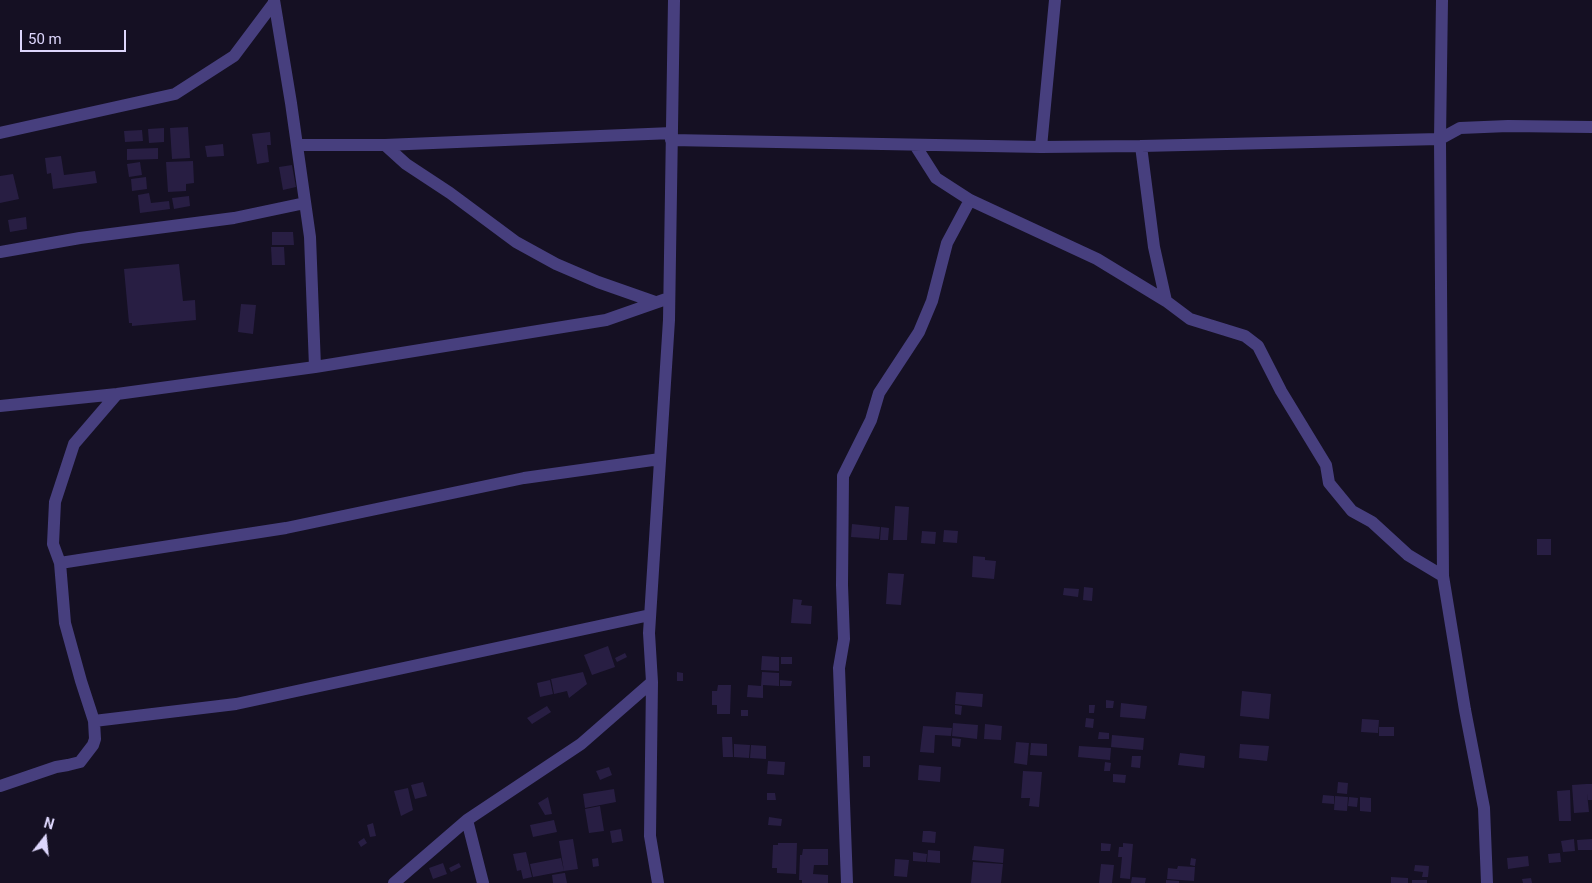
<!DOCTYPE html>
<style>
body{margin:0}
#map{position:relative;width:1592px;height:883px;overflow:hidden;background:#151023;font-family:Roboto,sans-serif}
canvas{display:block}
.north{position:absolute;left:20px;top:813px;width:50px;height:50px;-webkit-text-stroke:4px #151023;paint-order:stroke;rotate:16deg;font-size:14px;font-weight:700;line-height:20px;text-align:center;color:#ddd6fc}
.north::after{content:'';display:block;margin:auto;width:18px;height:22px;background:#ddd6fc;clip-path:polygon(50% 0,100% 100%,50% 72%,0 100%)}
.scale{position:absolute;left:20px;top:30px;width:106px;height:22px;box-sizing:border-box;border:2px solid #ddd6fc;border-top:0;padding-left:6px;font-size:15px;line-height:18px;white-space:nowrap;color:#ddd6fc;-webkit-text-stroke:4px #151023;paint-order:stroke}
</style>
<div id="map">
<canvas width="1592" height="883"></canvas>
<div class="north">N</div>
<div class="scale">50 m</div>
</div>
<script>
const g = document.querySelector('canvas').getContext('2d');
g.lineJoin = 'round';
function paint(path, color) {
  g.fillStyle = color;
  g.fill(path, 'evenodd');
}
function poly(rows) {
  const path = new Path2D();
  for (const r of rows) {
    path.moveTo(r[0], r[1]);
    for (let i = 2; i < r.length; i += 2) path.lineTo(r[i], r[i + 1]);
  }
  return path;
}
function stroke(path, color, width, dash) {
  g.strokeStyle = color;
  g.lineWidth = width;
  g.lineCap = dash ? 'butt' : 'round';
  g.setLineDash(dash || []);
  g.stroke(path);
}
const building = poly([
 [188,127,190,158,172,159,170,128],
 [164,128,164,142,149,143,148,129],
 [142,130,143,141,125,142,124,131],
 [270,132,271,145,267,145,269,162,257,164,252,134],
 [223,144,224,156,207,157,205,146],
 [158,148,158,159,127,160,127,149],
 [61,156,64,175,95,171,97,183,53,189,51,173,47,174,45,158],
 [193,161,194,183,186,184,186,191,168,192,166,162],
 [140,162,142,175,129,177,127,164],
 [292,165,296,187,283,190,279,167],
 [13,174,19,199,0,203,0,176],
 [146,177,147,189,132,191,131,179],
 [149,193,151,203,169,201,170,209,140,213,138,195],
 [189,196,190,206,174,209,172,198],
 [26,217,27,229,10,232,8,220],
 [272,232,293,232,294,245,272,245],
 [271,247,284,247,285,265,272,265],
 [179,264,183,301,195,300,196,320,132,326,132,323,129,323,124,269],
 [241,304,256,305,253,334,238,332],
 [895,506,909,507,907,540,893,540],
 [852,524,880,527,879,539,851,537],
 [881,527,889,528,888,540,880,540],
 [944,530,958,531,957,543,943,542],
 [922,531,936,532,935,544,921,543],
 [1537,539,1551,539,1551,555,1537,555],
 [973,556,985,557,985,560,996,561,994,579,972,577],
 [888,573,904,574,901,605,886,604],
 [1084,587,1093,588,1092,601,1083,600],
 [1064,588,1079,589,1078,597,1063,595],
 [793,599,802,600,801,605,812,606,811,624,791,623],
 [608,646,615,667,592,675,584,655],
 [625,653,627,657,617,662,615,658],
 [762,656,779,657,779,671,761,670],
 [781,657,792,657,792,664,781,664],
 [583,672,587,684,569,698,567,691,554,694,551,679],
 [677,672,683,673,683,681,677,681],
 [762,672,779,673,779,686,763,685,763,698,747,697,748,685,761,686],
 [550,680,553,694,540,697,537,683],
 [780,680,792,681,791,686,780,686],
 [718,685,731,685,730,714,717,714,717,705,712,705,712,691,717,691],
 [1242,691,1271,694,1269,719,1240,716],
 [956,692,983,694,982,707,955,704],
 [1106,700,1114,701,1113,708,1106,708],
 [1121,703,1147,706,1145,719,1120,717],
 [955,705,962,706,961,715,955,714],
 [1089,705,1095,705,1094,713,1089,713],
 [547,706,551,712,532,724,527,718],
 [741,710,748,710,748,716,741,716],
 [1086,718,1094,719,1093,728,1085,727],
 [1362,719,1379,720,1378,733,1361,732],
 [953,723,978,725,977,739,952,736],
 [985,724,1002,726,1001,740,984,739],
 [923,726,952,728,951,736,935,735,934,753,920,752],
 [1379,727,1394,727,1394,736,1379,736],
 [1099,732,1109,733,1109,739,1098,739],
 [1112,735,1144,738,1143,750,1111,747],
 [722,737,732,737,733,757,723,757],
 [952,738,961,739,960,747,952,746],
 [1016,742,1029,743,1027,765,1014,763],
 [1031,743,1047,744,1047,756,1030,755],
 [734,744,750,745,749,758,734,757],
 [1240,744,1269,746,1267,761,1239,758],
 [751,745,766,746,766,759,750,758],
 [1079,746,1111,748,1110,760,1078,757],
 [1180,753,1205,756,1204,768,1178,765],
 [863,756,870,756,870,767,863,767],
 [1132,756,1141,756,1140,768,1131,767],
 [768,761,785,762,784,775,767,774],
 [1105,762,1111,763,1110,771,1104,771],
 [919,765,941,767,940,782,918,780],
 [609,767,612,775,600,780,596,771],
 [1023,771,1042,772,1039,807,1029,806,1030,798,1021,798],
 [1113,774,1126,775,1125,783,1113,782],
 [423,782,427,796,415,799,411,785],
 [1338,782,1348,783,1347,794,1337,793],
 [1586,784,1592,784,1592,800,1588,800,1587,793,1589,812,1574,813,1572,785],
 [408,788,413,810,401,816,394,791],
 [614,789,616,802,585,808,583,794],
 [1570,790,1571,821,1559,821,1557,791],
 [767,793,775,793,776,800,767,800],
 [1323,795,1334,796,1334,804,1322,803],
 [1335,796,1348,797,1347,811,1334,810],
 [548,797,552,814,545,815,538,803],
 [1349,797,1358,798,1357,807,1348,806],
 [1360,797,1371,798,1371,812,1360,811],
 [600,806,604,831,589,833,585,809],
 [769,817,782,819,781,826,768,825],
 [554,820,557,832,533,837,530,825],
 [373,823,376,836,370,837,367,825],
 [621,829,623,841,612,843,610,831],
 [923,831,930,831,929,840,930,831,936,832,935,843,922,842],
 [364,838,367,843,361,847,358,842],
 [573,839,578,869,564,871,559,841],
 [1574,839,1575,851,1563,852,1561,841],
 [1592,839,1592,850,1578,850,1577,840],
 [778,843,797,843,796,874,777,873,777,868,772,868,773,845,778,845],
 [1101,843,1111,844,1110,851,1101,851],
 [1123,843,1133,844,1130,879,1120,878,1122,857,1118,857,1119,847,1123,847],
 [974,846,1004,849,1003,863,972,860],
 [803,849,828,849,828,865,814,865,813,874,828,875,828,883,802,883,802,880,799,880,800,855,802,855],
 [928,850,940,851,940,863,927,862],
 [526,852,532,877,523,879,521,870,517,871,513,854],
 [913,852,927,854,926,862,913,861],
 [1560,853,1561,862,1549,863,1548,854],
 [1528,856,1529,866,1508,869,1507,858],
 [561,858,564,871,533,877,530,864],
 [598,858,599,866,593,867,592,859],
 [1191,858,1196,859,1195,866,1190,865],
 [895,859,909,860,907,877,894,876],
 [973,862,1003,864,1001,883,971,883],
 [443,863,447,874,433,879,429,868],
 [459,863,461,867,451,872,449,868],
 [1101,864,1114,865,1112,883,1099,883],
 [1415,865,1429,866,1428,877,1422,877,1423,872,1414,871],
 [1178,866,1195,867,1194,881,1167,879,1168,868,1177,869],
 [564,873,565,873,567,883,553,883,552,875],
 [1132,877,1146,878,1145,883,1131,883],
 [1391,877,1408,878,1408,883,1391,883],
 [1531,878,1532,883,1523,883,1522,879],
 [1166,880,1179,881,1179,883,1166,883],
 [1412,880,1427,880,1427,883,1412,883]
]);
const minor = poly([
 [274,0,291,103,310,237,315,367],
 [1442,0,1440,139,1443,576,1465,710,1484,808,1487,883],
 [0,133,175,94,234,56,273,4],
 [671,140,1041,147,1141,146,1440,139,1460,128,1508,126,1592,127],
 [297,145,385,145,672,133],
 [385,145,406,164,450,193,516,242,556,264,598,282,655,302],
 [915,145,936,178,970,200,1097,259,1166,301],
 [1141,146,1154,247,1166,301,1190,319,1245,336,1258,346,1281,391,1326,465,1329,483,1352,511,1372,522,1408,555,1443,576],
 [1041,147,1055,0],
 [0,252,80,238,234,218,305,203],
 [117,394,74,444,55,502,53,544,60,563,65,623,81,681,94,721,236,704,650,615],
 [0,406,117,394,315,367,606,320,669,298],
 [60,563,286,528,524,478,660,459],
 [0,786,56,767,68,765,80,762,93,745,95,739,94,721],
 [467,820,483,883],
 [394,883,467,820,581,744,652,682],
 [658,883,650,836,652,682,649,633,669,320,674,0],
 [847,883,839,668,844,639,842,585,843,476,871,420,879,393,919,332,932,301,947,243,970,200]
]);
paint(building, '#281e43');
stroke(minor, '#473f7e', 12);
</script>
